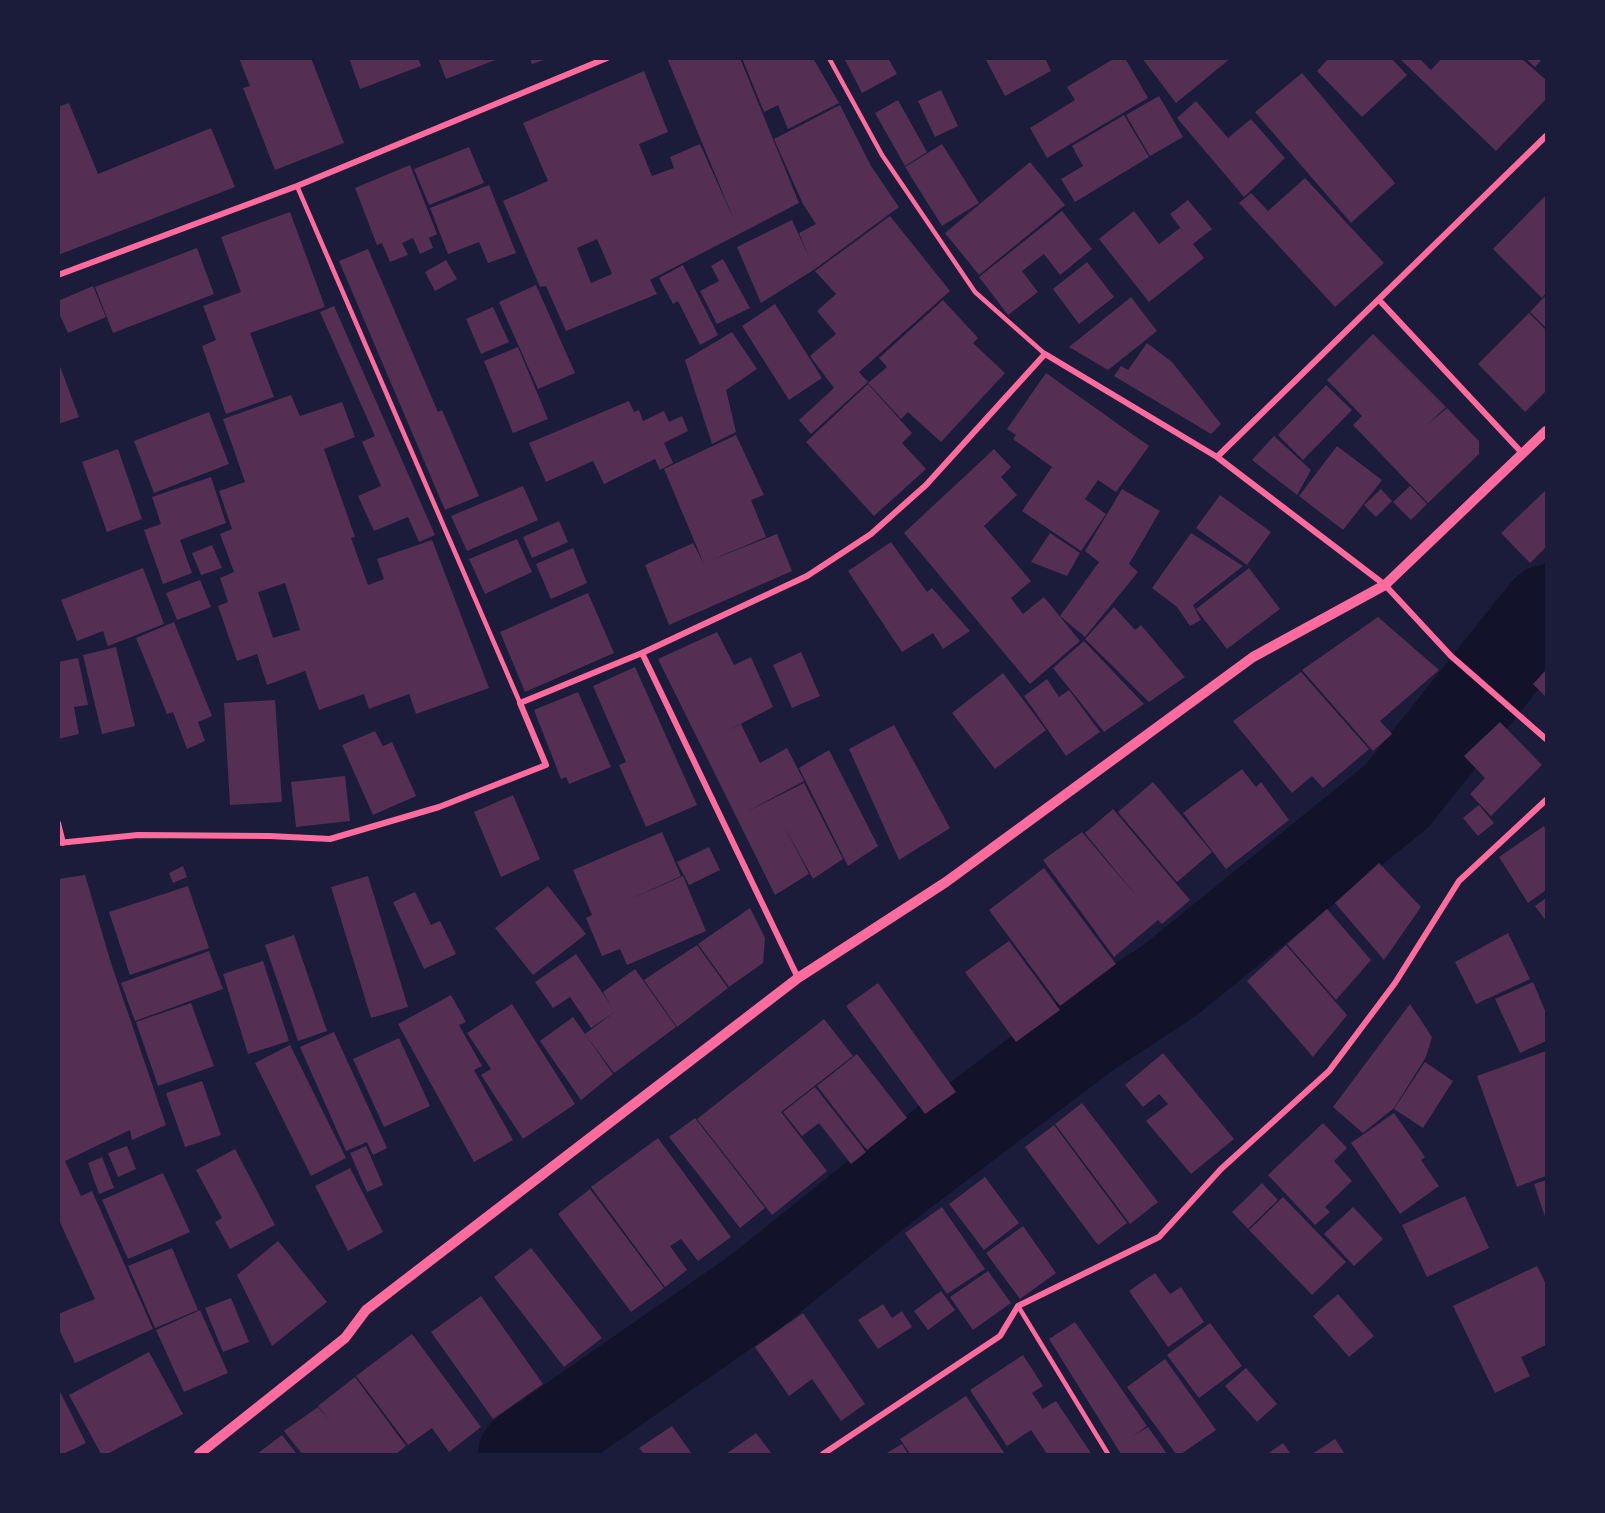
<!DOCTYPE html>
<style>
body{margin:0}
#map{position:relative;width:1605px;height:1513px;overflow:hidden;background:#1b1b3a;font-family:"Golos Text",sans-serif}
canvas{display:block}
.frame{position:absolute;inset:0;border:60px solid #1b1b3a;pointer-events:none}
</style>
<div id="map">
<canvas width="1605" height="1513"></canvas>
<div class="frame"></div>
</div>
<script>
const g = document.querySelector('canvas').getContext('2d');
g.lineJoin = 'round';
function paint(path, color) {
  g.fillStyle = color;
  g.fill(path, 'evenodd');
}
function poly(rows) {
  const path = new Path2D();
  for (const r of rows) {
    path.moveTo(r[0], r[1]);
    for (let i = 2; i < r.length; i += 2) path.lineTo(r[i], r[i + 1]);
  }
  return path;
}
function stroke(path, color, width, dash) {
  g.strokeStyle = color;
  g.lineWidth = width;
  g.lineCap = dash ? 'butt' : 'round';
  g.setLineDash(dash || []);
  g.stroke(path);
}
const water = poly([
 [1546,561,1546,625,1509,668,1480,643]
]);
const river = poly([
 [522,1454,755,1292,902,1174,1085,1036,1169,981,1397,796,1546,609]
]);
const building = poly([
 [239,58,311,58,344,143,275,170,243,88,250,86],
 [349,58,418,58,421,66,360,89],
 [438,58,498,58,498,59,446,79],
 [530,58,547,58,547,59,532,64],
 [667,58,740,58,799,203,650,280,657,294,566,331,546,286,540,287,503,201,548,181,523,123,644,71,668,132,639,144,652,176,674,168,670,157,700,144,734,220],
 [597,239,612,274,591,283,577,248],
 [742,58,813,58,839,103,788,129,778,105,764,112],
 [844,58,888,58,897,74,862,93],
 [985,58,1045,58,1051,71,1005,96],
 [1115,58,1125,58,1148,98,1047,158,1030,128,1075,100,1067,87],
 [1142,58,1231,58,1176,103],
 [1329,58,1391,58,1407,75,1362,117,1317,71],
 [1399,58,1419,58,1431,70,1442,58,1521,58,1546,80,1546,99,1496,151],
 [1525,58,1543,58,1535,67],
 [1302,73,1395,183,1351,223,1255,112],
 [941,90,958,126,935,137,918,101],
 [1159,96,1183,137,1150,156,1126,115],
 [898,100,927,152,905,166,875,113],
 [1196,101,1228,138,1251,119,1285,158,1244,197,1177,118],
 [69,103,98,174,211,128,235,187,58,255,58,107],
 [840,105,871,166,899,207,815,269,761,303,737,247,792,220,809,257,799,233,816,224,803,204,774,139],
 [1124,115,1149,157,1075,202,1061,179,1083,166,1072,146],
 [942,144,979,203,942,226,905,167],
 [469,147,484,183,429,205,414,169],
 [1030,162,1065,205,979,275,945,233],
 [410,165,437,234,429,238,433,248,420,254,413,238,402,243,408,255,390,262,382,243,377,245,355,188],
 [1305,178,1384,263,1335,307,1239,203,1251,193,1268,211],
 [489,185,516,253,488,263,479,242,448,254,430,208],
 [1546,195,1546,293,1542,298,1493,249],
 [1188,200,1212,229,1193,244,1204,258,1149,302,1099,239,1134,211,1159,244,1180,228,1187,237,1170,214],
 [1062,211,1092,249,1060,275,1044,254,1022,271,1038,292,1008,315,979,277],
 [290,212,325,307,250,333,274,397,226,414,202,346,216,340,203,306,241,292,221,237],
 [890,216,950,291,859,372,868,382,811,434,799,420,834,388,810,356,836,334,817,311,836,294,815,271],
 [197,248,214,294,113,333,95,287],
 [368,249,438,412,442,410,479,496,445,510,339,261],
 [723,259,750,308,717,324,700,291,719,281,711,266],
 [446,260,457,279,435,291,425,272],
 [1087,262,1114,297,1079,324,1053,289],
 [683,265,718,335,700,345,678,301,673,304,659,278],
 [536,285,575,373,538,389,499,302],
 [93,286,106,317,68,333,58,311,58,301],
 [1546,295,1546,328,1530,312],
 [1131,297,1157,331,1108,370,1069,347],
 [943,300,978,338,973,343,1005,373,941,442,908,412,901,419,868,383,887,367,879,358],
 [775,304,822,378,789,400,742,326],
 [334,306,435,535,419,542,408,517,374,531,358,496,381,486,362,442,375,436,320,312],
 [493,307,509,342,481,354,466,319],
 [1529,313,1546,330,1546,391,1525,412,1478,364],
 [732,332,757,369,726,390,736,432,712,444,685,360],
 [1373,334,1446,407,1427,425,1447,408,1479,441,1479,454,1428,503,1353,425,1362,416,1327,380],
 [1147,343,1172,362,1221,424,1211,434,1114,376,1121,366,1128,370],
 [518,347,548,419,513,433,484,361],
 [58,361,79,417,58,424],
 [1046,373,1149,446,1116,492,1098,480,1085,499,1106,514,1081,551,1022,511,1052,467,1013,439,1016,435,1007,429],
 [868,384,912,433,902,443,926,469,874,516,806,442],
 [1326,385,1352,410,1303,460,1278,435],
 [291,395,300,416,342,402,355,437,324,449,355,537,351,538,368,585,384,579,377,559,432,540,489,688,416,714,409,694,369,709,364,694,319,710,305,671,267,685,257,654,237,661,218,606,228,602,220,578,234,572,220,534,232,529,219,491,245,482,223,419],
 [285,583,300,630,273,638,258,592],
 [629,401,634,412,639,410,643,421,664,411,669,422,682,416,688,431,664,443,673,463,660,470,655,459,604,484,593,461,546,482,529,443],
 [209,412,229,464,154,493,134,441],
 [736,435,764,495,751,500,766,537,706,562,777,534,792,571,669,625,645,565,693,543,704,564,664,469],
 [1274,436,1311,470,1297,495,1252,460],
 [1337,446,1382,480,1343,530,1299,496],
 [118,449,142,519,107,532,82,462],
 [994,449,1011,467,1001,477,1017,495,984,526,1031,581,1011,598,1023,614,1044,597,1080,641,1030,684,904,533],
 [211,477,226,523,180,540,192,573,163,584,144,530,161,524,152,497],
 [523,486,538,520,467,551,451,516],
 [1410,486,1427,504,1411,520,1393,502],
 [1122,489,1160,511,1129,564,1138,572,1085,637,1060,616,1099,562,1085,551],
 [1381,489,1392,501,1376,517,1364,505],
 [1546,490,1546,547,1530,563,1501,533],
 [1220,495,1271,532,1247,565,1196,528],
 [559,521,568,542,532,558,523,537],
 [1050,533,1080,553,1067,576,1031,562],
 [1191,533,1243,566,1193,605,1201,620,1190,626,1177,607,1152,588],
 [517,539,532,572,485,594,469,559],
 [891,542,927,592,932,588,970,631,943,649,933,633,902,652,848,571],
 [212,545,222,568,201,575,192,553],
 [573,548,587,583,551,599,536,564],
 [143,568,164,624,108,646,103,631,77,641,61,600],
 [1249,568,1280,609,1227,649,1196,609],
 [200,580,211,607,177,620,166,593],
 [588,593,614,653,525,692,500,632],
 [1114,607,1135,630,1141,625,1185,677,1149,702,1085,639],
 [1378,617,1439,670,1380,721,1392,734,1373,751,1302,670],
 [174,622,212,716,198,722,205,741,187,749,173,712,167,714,136,638],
 [717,632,734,665,751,657,773,707,723,733,741,724,760,763,787,748,804,781,746,812,804,783,843,859,813,879,783,824,809,874,775,895,658,659],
 [1084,641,1144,704,1104,732,1053,668],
 [116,647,135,726,102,734,83,655],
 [801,652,820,696,792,708,773,665],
 [78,658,88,705,74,707,79,734,58,739,58,662],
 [635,667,697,805,646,827,619,765,626,762,593,686],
 [1546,670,1546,697,1533,684],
 [1301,672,1369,749,1323,788,1312,776,1292,793,1233,721],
 [1003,673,1046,730,995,769,952,713],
 [1047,679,1059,697,1069,690,1100,732,1066,756,1024,696],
 [578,692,611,767,569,784,566,777,561,779,534,710],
 [275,700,282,802,230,805,224,703],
 [1500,722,1542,765,1491,816,1470,794,1485,778,1464,756],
 [894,725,950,828,899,860,849,749],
 [375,731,383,746,392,742,416,796,373,815,342,745],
 [829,750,878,846,848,866,799,768],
 [1242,769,1256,787,1261,782,1289,820,1226,869,1183,813],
 [345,776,350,821,296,827,291,782],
 [1153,782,1212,852,1177,882,1118,812],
 [513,795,540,859,501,877,474,812],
 [1479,805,1494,823,1478,836,1463,818],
 [1113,809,1190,900,1162,924,1158,920,1114,957,1043,860,1082,832,1138,898,1085,833],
 [1544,826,1546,831,1546,890,1528,903,1499,857],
 [662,832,681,876,624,902,683,876,706,931,627,965,620,949,602,956,586,918,592,915,573,870],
 [709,847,720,870,689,885,677,862],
 [1379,863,1421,907,1384,960,1335,903],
 [183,866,187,877,173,883,169,873],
 [1044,868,1116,964,1060,1006,989,910],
 [85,875,111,963,166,1125,132,1140,130,1130,65,1161,81,1196,92,1191,153,1329,75,1363,58,1327,58,1314,95,1299,58,1218,58,879],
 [368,876,408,1007,371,1018,331,887],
 [188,886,209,948,130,975,109,912],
 [548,886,586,934,533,975,495,928],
 [415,892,431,925,440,921,456,954,424,969,393,902],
 [1546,898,1546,921,1535,906],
 [750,908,765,938,763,963,729,987,698,944],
 [1327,909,1371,960,1336,1000,1287,944],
 [1508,933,1530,979,1476,1004,1455,962],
 [294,935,327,1031,298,1041,265,945],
 [1009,941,1060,1010,1016,1042,965,972],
 [697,945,728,988,677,1027,644,980],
 [1286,945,1347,1015,1313,1057,1247,981],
 [209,951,223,989,135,1021,121,983],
 [576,954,612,1007,603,992,635,969,676,1027,614,1073,585,1034,616,1011,591,1028,570,997,553,1008,535,982],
 [263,961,289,1041,248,1054,223,974],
 [1533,982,1546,1013,1546,1041,1520,1053,1495,999],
 [878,983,956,1092,925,1114,846,1006],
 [451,995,466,1022,459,1025,482,1066,474,1070,513,1140,474,1162,398,1024],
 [191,1003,214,1066,158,1086,136,1022],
 [512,1004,575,1104,523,1139,481,1075,491,1069,467,1033],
 [1410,1004,1432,1037,1426,1057,1394,1108,1363,1133,1333,1107],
 [573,1017,613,1074,581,1100,540,1041],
 [824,1019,853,1056,781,1112,827,1171,772,1215,697,1119],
 [334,1032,387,1148,373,1155,367,1142,346,1151,300,1047],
 [399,1038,430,1106,384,1127,353,1059],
 [290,1045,346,1158,311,1176,255,1063],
 [1546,1051,1546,1176,1517,1187,1477,1076],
 [1163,1053,1234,1139,1191,1174,1146,1121,1168,1104,1159,1094,1143,1107,1125,1085],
 [857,1054,907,1118,867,1150,817,1086],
 [1425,1062,1453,1081,1423,1128,1394,1109],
 [202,1081,221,1135,185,1147,166,1093],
 [815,1087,866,1152,851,1164,819,1123,802,1136,783,1112],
 [1082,1103,1158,1202,1130,1224,1055,1124],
 [1394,1113,1425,1157,1421,1160,1439,1186,1400,1214,1351,1143],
 [695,1118,765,1208,740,1228,669,1137],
 [1323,1123,1347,1148,1334,1161,1352,1181,1325,1207,1330,1212,1315,1225,1268,1175],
 [1054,1125,1127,1223,1098,1245,1025,1147],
 [658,1138,731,1237,698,1261,681,1239,670,1246,687,1270,665,1287,591,1187],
 [127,1146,136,1169,118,1177,108,1153],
 [366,1146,383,1185,367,1192,350,1153],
 [235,1149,275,1225,230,1249,215,1222,222,1218,196,1170],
 [102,1157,114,1188,99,1194,88,1163],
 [350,1168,383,1232,348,1251,315,1186],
 [163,1173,190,1232,128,1259,102,1200],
 [985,1177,1019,1223,984,1250,949,1204],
 [1546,1180,1546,1220,1534,1184],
 [1262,1183,1278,1200,1248,1229,1232,1212],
 [590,1189,664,1288,631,1312,558,1214],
 [1465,1196,1489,1248,1427,1277,1402,1225],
 [1283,1197,1346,1262,1312,1295,1249,1230],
 [942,1207,985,1269,947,1294,905,1233],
 [1353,1207,1383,1239,1354,1266,1324,1234],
 [1023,1226,1056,1273,1020,1299,986,1253],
 [278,1241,327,1302,272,1346,237,1275],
 [172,1248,198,1310,155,1328,128,1266],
 [531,1248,602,1338,564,1367,494,1277],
 [1537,1266,1546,1284,1546,1345,1521,1357,1530,1376,1495,1393,1453,1306],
 [988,1271,1011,1303,973,1330,950,1297],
 [1155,1273,1170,1294,1181,1287,1204,1322,1168,1347,1129,1291],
 [941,1291,955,1310,928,1330,914,1311],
 [1338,1294,1374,1336,1349,1357,1313,1316],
 [481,1296,543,1384,493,1419,431,1332],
 [231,1298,249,1342,223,1352,205,1308],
 [883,1304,892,1318,902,1311,912,1327,878,1349,858,1320],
 [200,1310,228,1373,184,1392,156,1330],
 [803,1313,865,1404,841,1421,812,1379,789,1396,755,1347],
 [1075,1322,1147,1426,1133,1436,1148,1427,1167,1454,1121,1454,1049,1339],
 [1210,1323,1242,1366,1199,1398,1167,1355],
 [412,1334,481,1427,449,1452,432,1428,408,1445,356,1376],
 [149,1352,183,1414,107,1454,101,1454,69,1395],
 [1023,1355,1043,1386,1032,1393,1043,1409,1056,1401,1091,1453,1047,1454,1031,1430,1007,1446,970,1390],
 [1165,1359,1216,1430,1181,1454,1176,1454,1127,1387],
 [1246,1368,1277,1404,1257,1422,1225,1386],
 [355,1377,406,1446,396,1454,302,1454,284,1431,318,1407,330,1421,318,1406],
 [58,1388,86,1443,63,1454,58,1454],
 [966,1396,1005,1454,910,1454,900,1439],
 [672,1426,692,1454,644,1454,639,1448],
 [756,1433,772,1454,726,1454],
 [282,1435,297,1454,257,1454],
 [1335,1439,1345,1454,1312,1454],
 [1283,1443,1291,1454,1267,1454],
 [902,1444,908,1454,885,1454]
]);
const service = poly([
 [829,58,882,155,975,292,1045,354],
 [297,186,520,703],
 [1018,1306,1108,1454]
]);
const minor = poly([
 [58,275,297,186,607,58],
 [1380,301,1523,454],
 [1217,457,1546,136],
 [642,653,798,978],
 [58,823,63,843],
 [58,843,138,835,269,836,330,839,439,807,546,765,520,703,642,653,807,576,871,534,926,485,1045,354,1217,457,1385,585,1451,656,1546,739],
 [823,1454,1000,1336,1018,1306,1159,1237,1221,1169,1329,1071,1395,983,1459,881,1546,800]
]);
const tertiary = poly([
 [199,1454,345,1338,366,1310,798,978,946,882,1253,657,1385,585,1546,431]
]);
paint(water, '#12122b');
stroke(river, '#12122b', 88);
paint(building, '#542f53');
stroke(service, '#ff6b9d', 4.5);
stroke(minor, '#ff6b9d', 6);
stroke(tertiary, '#ff6b9d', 10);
</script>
